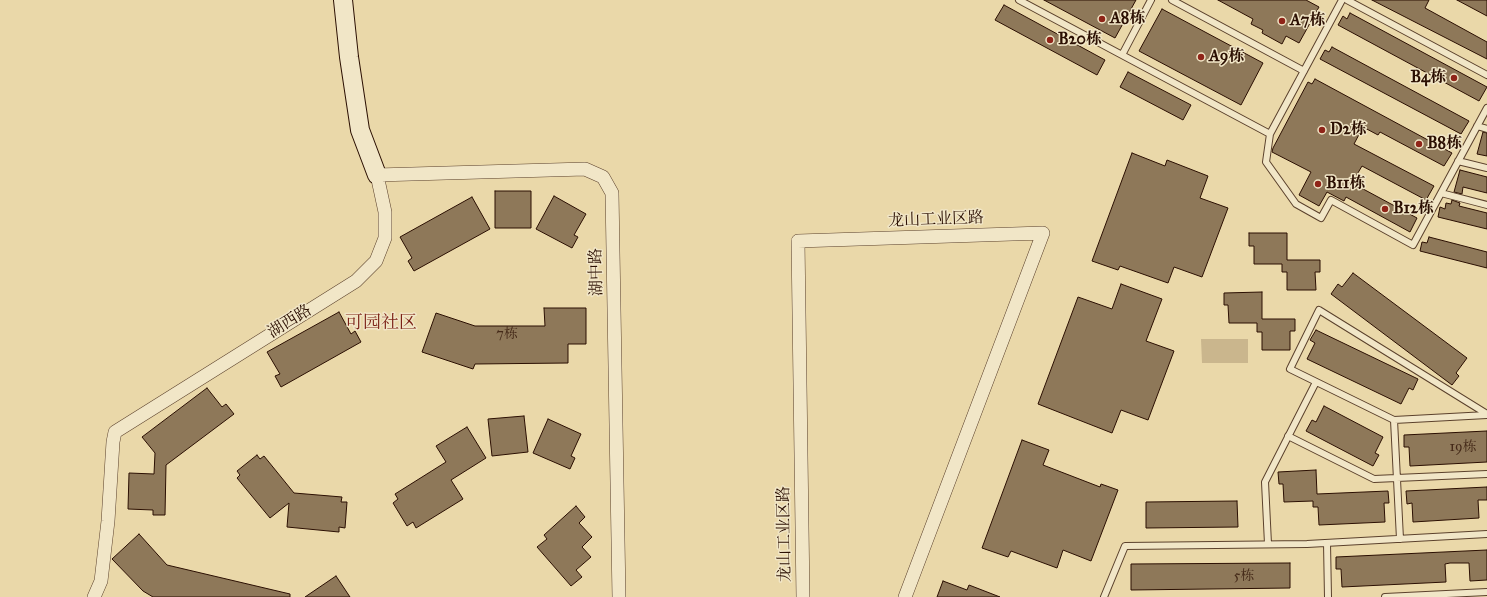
<!DOCTYPE html>
<meta charset="utf-8">
<style>
body{margin:0}
canvas{display:block;background:#ead8a9}
</style>
<canvas width="1487" height="597"></canvas>
<script>
const g = document.querySelector('canvas').getContext('2d');
g.lineJoin = 'round';
function paint(path, color) {
  g.fillStyle = color;
  g.fill(path, 'evenodd');
}
function poly(rows) {
  const path = new Path2D();
  for (const r of rows) {
    path.moveTo(r[0], r[1]);
    for (let i = 2; i < r.length; i += 2) path.lineTo(r[i], r[i + 1]);
  }
  return path;
}
function stroke(path, color, width, dash) {
  g.strokeStyle = color;
  g.lineWidth = width;
  g.lineCap = dash ? 'butt' : 'round';
  g.setLineDash(dash || []);
  g.stroke(path);
}
function label(font, color, halo, rows, align = 'center') {
  g.font = font + ' "IM FELL Great Primer","Noto Serif SC",serif';
  g.lineWidth = 3;
  g.setLineDash([]);
  g.textBaseline = 'middle';
  g.strokeStyle = halo;
  g.fillStyle = color;
  for (const [text, x, y, turn = 0] of rows) {
    g.save();
    g.translate(x, y);
    g.rotate((+turn || 0) * Math.PI / 180);
    g.textAlign = isNaN(turn) ? turn : align;
    if (halo) g.strokeText(text, 0, 0);
    g.fillText(text, 0, 0);
    g.restore();
  }
}
const green = poly([
 [1201,339,1248,339,1248,363,1202,363]
]);
const building = poly([
 [1044,0,1136,0,1115,38,1044,0],
 [1218,0,1306,0,1319,7,1299,43,1286,36,1282,44,1262,33,1263,30,1251,24,1253,19,1218,0],
 [1372,0,1429,0,1425,8,1487,42,1487,59,1372,0],
 [1457,0,1487,0,1487,16,1457,0],
 [1004,5,1105,60,1097,75,995,20,1004,5],
 [1162,9,1263,63,1241,105,1139,51,1162,9],
 [1350,13,1487,87,1479,101,1338,25,1343,16,1347,19,1350,13],
 [1332,47,1469,121,1461,134,1320,59,1325,50,1329,52,1332,47],
 [1128,72,1191,105,1183,120,1120,87,1128,72],
 [1315,79,1452,153,1444,166,1380,132,1378,135,1363,127,1354,144,1434,186,1426,200,1362,166,1352,183,1417,218,1410,232,1346,197,1344,201,1327,192,1319,206,1299,195,1311,172,1272,152,1273,148,1308,82,1312,84,1315,79],
 [1483,132,1487,133,1487,156,1477,154,1483,132],
 [1132,153,1165,166,1167,160,1208,176,1200,198,1228,208,1202,277,1174,267,1168,283,1120,266,1118,270,1092,261,1132,153],
 [1460,170,1487,177,1487,193,1463,187,1462,194,1454,192,1460,170],
 [495,191,531,191,531,228,495,228,495,191],
 [554,196,586,214,574,235,578,237,572,248,536,229,554,196],
 [472,197,490,229,414,271,408,261,412,258,400,237,472,197],
 [1452,200,1460,203,1459,206,1487,213,1487,229,1438,217,1440,207,1445,209,1446,203,1451,204,1452,200],
 [1249,233,1287,233,1287,260,1320,260,1320,272,1315,272,1316,290,1287,290,1287,272,1282,272,1282,264,1254,264,1254,246,1249,246,1249,233],
 [1429,237,1487,252,1487,268,1420,251,1422,242,1427,243,1429,237],
 [1353,273,1467,358,1456,373,1459,376,1452,385,1331,294,1338,284,1342,287,1353,273],
 [1121,284,1162,299,1146,341,1174,351,1148,420,1121,410,1112,433,1038,404,1078,297,1112,309,1121,284],
 [1262,292,1262,319,1295,319,1295,331,1290,331,1290,350,1262,350,1262,332,1257,332,1257,323,1229,323,1228,305,1224,305,1224,293,1262,292],
 [544,308,586,308,586,344,568,344,568,363,475,364,473,369,422,352,436,313,475,326,545,326,544,308],
 [339,312,351,334,355,331,361,342,281,387,275,376,280,374,267,352,339,312],
 [1316,330,1418,379,1413,390,1409,388,1401,404,1307,359,1315,343,1310,340,1316,330],
 [207,388,222,407,226,404,234,414,166,465,165,515,153,515,153,510,128,509,129,473,154,474,155,453,142,437,207,388],
 [1324,406,1383,437,1375,453,1379,455,1373,466,1306,431,1312,420,1316,422,1324,406],
 [524,416,528,452,492,456,488,419,524,416],
 [548,419,581,434,571,456,575,458,570,469,533,453,548,419],
 [467,427,486,458,451,480,463,499,416,528,413,522,407,526,393,503,398,499,395,494,446,462,436,446,467,427],
 [1487,431,1487,462,1410,466,1409,447,1404,447,1404,435,1487,431],
 [1022,440,1049,450,1043,465,1100,487,1101,484,1118,490,1091,561,1063,550,1057,568,1011,551,1008,557,982,548,1022,440],
 [257,455,260,459,264,456,294,493,342,497,341,502,347,502,345,528,339,527,339,532,287,527,289,503,270,518,237,478,240,475,237,471,257,455],
 [1316,470,1317,494,1388,491,1389,503,1384,503,1385,522,1319,525,1318,507,1313,507,1313,501,1284,502,1283,484,1279,484,1278,472,1316,470],
 [1487,487,1487,500,1478,500,1479,518,1413,522,1412,503,1407,504,1406,491,1487,487],
 [1237,501,1238,527,1146,528,1146,502,1237,501],
 [576,506,585,517,579,523,592,537,582,547,591,557,576,570,582,577,571,586,537,547,547,539,544,535,576,506],
 [139,534,167,565,290,594,290,597,153,597,143,591,112,559,139,534],
 [1487,550,1487,580,1470,581,1469,563,1450,563,1445,564,1446,582,1342,587,1341,569,1336,569,1336,557,1487,550],
 [1290,563,1290,588,1131,590,1131,564,1290,563],
 [336,576,350,597,305,597,336,576],
 [943,581,967,590,969,585,1000,597,937,597,943,581]
]);
const lane = poly([
 [1019,0,1270,134],
 [1172,0,1304,71],
 [1342,0,1270,134,1266,162,1296,204,1321,218,1331,200,1413,245,1487,108],
 [1347,0,1487,75],
 [1122,55,1151,0],
 [1477,126,1487,129],
 [1458,161,1487,168],
 [1441,193,1487,205],
 [1394,420,1290,369,1319,310,1487,414],
 [1288,436,1374,479,1487,474],
 [1400,539,1394,420,1487,415],
 [1327,543,1328,597],
 [1268,544,1265,482,1316,382],
 [1104,597,1125,546,1307,544,1487,534],
 [1385,597,1487,592]
]);
const street = poly([
 [94,597,101,581,108,521,113,442,115,432,356,281,376,261,385,238,385,212,377,175,585,169,603,177,612,193,619,597],
 [803,597,798,241,1043,233,905,597]
]);
const secondary = poly([
 [343,0,349,57,360,130,377,175]
]);
const markers = [
 [1102,19,4,"#8f2418"],
 [1282,21,4,"#8f2418"],
 [1050,40,4,"#8f2418"],
 [1201,57,4,"#8f2418"],
 [1454,78,4,"#8f2418"],
 [1322,130,4,"#8f2418"],
 [1419,144,4,"#8f2418"],
 [1318,184,4,"#8f2418"],
 [1385,209,4,"#8f2418"]
];
const numberNames = [
 ["7栋",507,335],
 ["19栋",1463,448],
 ["5栋",1244,577]
];
const poiNames = [
 ["A8栋",1110,19],
 ["A7栋",1290,21],
 ["B20栋",1058,40],
 ["A9栋",1209,57],
 ["B4栋",1446,78,"right"],
 ["D2栋",1330,130],
 ["B8栋",1427,144],
 ["B11栋",1326,184],
 ["B12栋",1393,209]
];
const streetNames = [
 ["龙山工业区路",936,220,-2],
 ["湖中路",597,272,-91],
 ["湖西路",290,322,-32],
 ["龙山工业区路",785,534,-91]
];
const quarterNames = [
 ["可园社区",381,324]
];
paint(green, '#cab68d');
paint(building, '#8e7859');
stroke(building, '#2b0f02', 1);
stroke(lane, '#5b412c', 8);
stroke(street, '#5b412c', 14);
stroke(secondary, '#2b0f02', 20);
stroke(lane, '#f1e6c7', 6);
stroke(street, '#f1e6c7', 13);
stroke(secondary, '#f1e6c7', 18);
for (const [x, y, r, color] of markers) {
  const dot = new Path2D();
  dot.arc(x, y, r, 0, 2 * Math.PI);
  g.fillStyle = color;
  g.fill(dot);
  stroke(dot, '#f1e6c7', 1.5);
}
label('14px', '#442918', null, numberNames);
label('bold 16px', '#2b0f02', '#f1e6c7', poiNames, 'left');
label('16px', '#2b0f02', '#f1e6c7', streetNames);
label('18px', '#7a1f14', '#f1e6c7', quarterNames);
</script>
